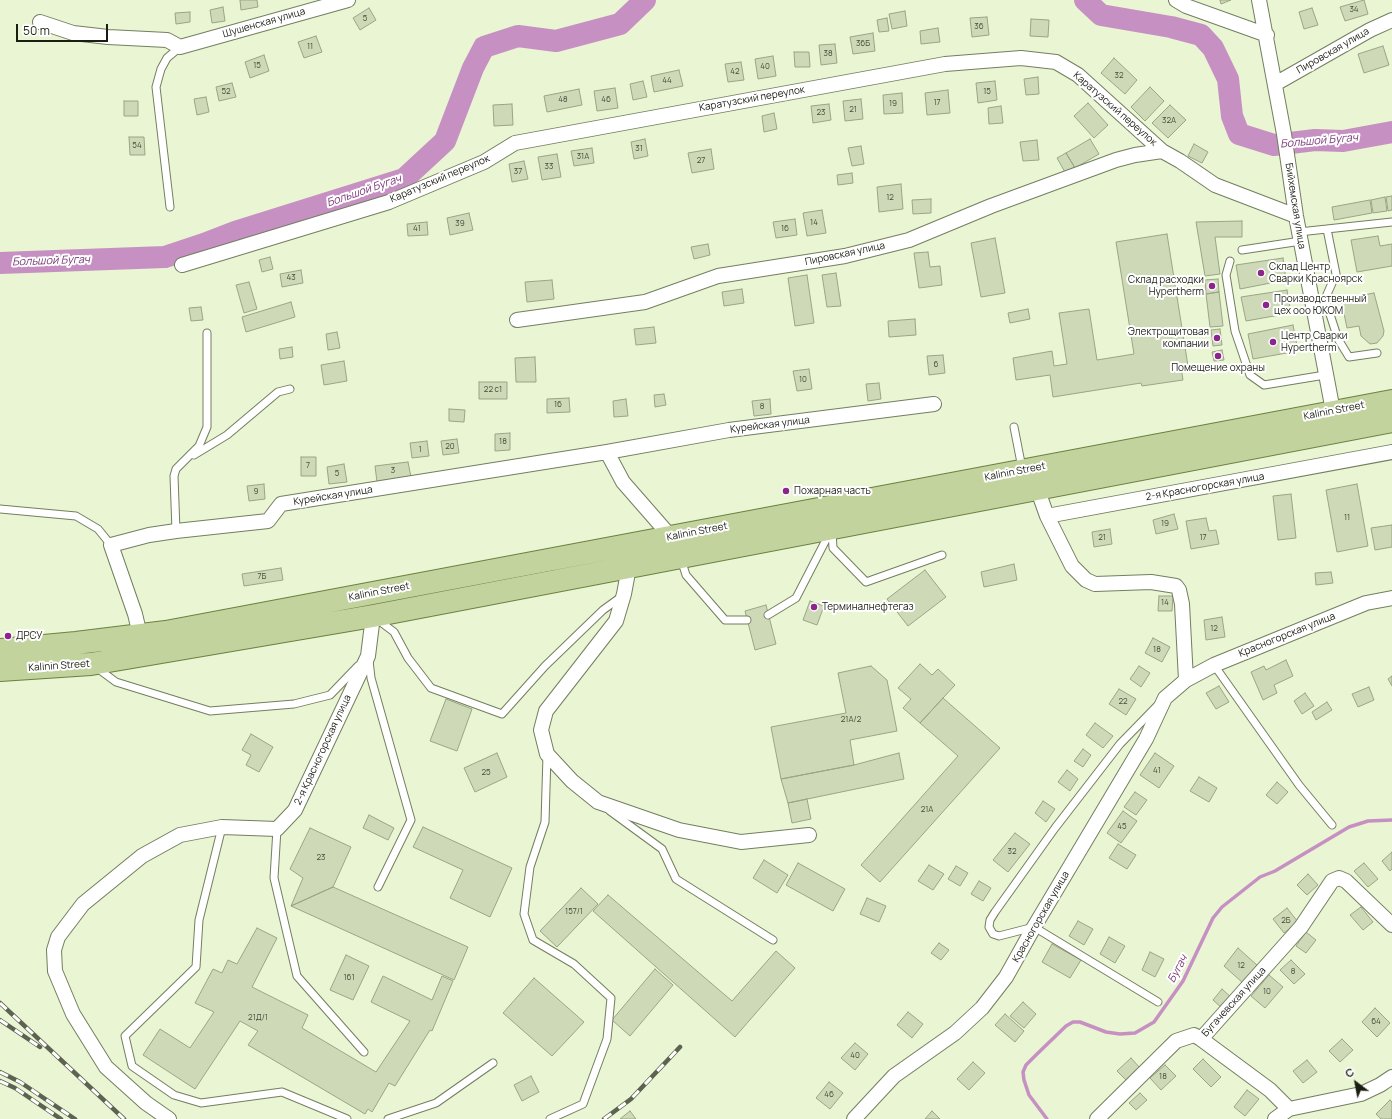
<!DOCTYPE html>
<meta charset="utf-8">
<style>
body{margin:0}
#map{position:relative;width:1392px;height:1119px;overflow:hidden;background:#e9f5d3;font-family:Manrope,sans-serif}
canvas{display:block}
.north{position:absolute;left:1336px;top:1063px;width:40px;height:40px;-webkit-text-stroke:3px #fff;paint-order:stroke;rotate:328deg;font-size:11px;font-weight:700;line-height:16px;text-align:center;color:#1a1e12}
.north::after{content:'';display:block;margin:auto;width:14px;height:18px;background:#1a1e12;clip-path:polygon(50% 0,100% 100%,50% 72%,0 100%)}
.scale{position:absolute;left:16px;top:24px;width:92px;height:18px;box-sizing:border-box;border:2px solid #1a1e12;border-top:0;padding-left:5px;font-size:12px;line-height:14px;white-space:nowrap;color:#1a1e12;-webkit-text-stroke:3px #fff;paint-order:stroke}
</style>
<div id="map">
<canvas width="1392" height="1119"></canvas>
<div class="north">С</div>
<div class="scale">50 m</div>
</div>
<script>
const g = document.querySelector('canvas').getContext('2d');
g.lineJoin = 'round';
function poly(rows) {
  const path = new Path2D();
  for (const r of rows) {
    path.moveTo(r[0], r[1]);
    for (let i = 2; i < r.length; i += 2) path.lineTo(r[i], r[i + 1]);
  }
  return path;
}
function stroke(path, color, width, dash) {
  g.strokeStyle = color;
  g.lineWidth = width;
  g.lineCap = dash ? 'butt' : 'round';
  g.setLineDash(dash || []);
  g.stroke(path);
}
function paint(path, color) {
  g.fillStyle = color;
  g.fill(path, 'evenodd');
}
function label(font, color, halo, rows, align = 'center') {
  g.font = font + ' Manrope,sans-serif';
  g.lineWidth = 4;
  g.setLineDash([]);
  g.textBaseline = 'middle';
  g.strokeStyle = halo;
  g.fillStyle = color;
  for (const [text, x, y, turn = 0] of rows) {
    g.save();
    g.translate(x, y);
    g.rotate((+turn || 0) * Math.PI / 180);
    g.textAlign = isNaN(turn) ? turn : align;
    if (halo) g.strokeText(text, 0, 0);
    g.fillText(text, 0, 0);
    g.restore();
  }
}
const stream = poly([
 [1047,1119,1029,1095,1024,1080,1023,1072,1026,1065,1036,1055,1066,1026,1073,1022,1080,1022,1106,1032,1120,1034,1135,1033,1154,1022,1183,981,1213,918,1222,907,1260,877,1275,871,1349,827,1368,821,1392,820]
]);
const river = poly([
 [1085,0,1101,15,1171,27,1201,35,1213,48,1228,79,1232,116,1239,134,1274,145,1315,140,1343,141,1392,132],
 [0,263,165,257,204,244,235,232,404,179,445,141,473,68,484,47,518,36,556,41,620,24,645,0]
]);
const building = poly([
 [240,0,257,0,258,7,241,10,240,0],
 [1220,0,1231,0,1221,4,1220,0],
 [1364,0,1368,14,1345,21,1340,7,1364,0],
 [223,7,225,21,212,23,210,10,223,7],
 [369,8,376,20,360,30,353,18,369,8],
 [1312,8,1318,25,1304,29,1299,12,1312,8],
 [905,11,907,26,892,29,889,14,905,11],
 [190,12,190,22,176,24,175,13,190,12],
 [987,17,989,35,972,37,970,18,987,17],
 [887,18,889,31,879,32,877,20,887,18],
 [1031,19,1049,20,1048,37,1030,36,1031,19],
 [938,28,940,42,921,44,920,31,938,28],
 [873,33,875,51,853,54,850,37,873,33],
 [316,36,322,52,304,58,298,42,316,36],
 [835,44,837,63,821,65,819,45,835,44],
 [1383,46,1389,65,1364,73,1358,54,1383,46],
 [794,52,809,52,810,67,795,67,794,52],
 [264,55,269,71,250,78,245,62,264,55],
 [773,56,776,76,758,79,755,59,773,56],
 [1114,58,1137,80,1125,94,1101,73,1114,58],
 [741,62,744,80,728,82,725,64,741,62],
 [679,70,683,86,654,92,651,76,679,70],
 [1038,77,1039,94,1026,95,1024,79,1038,77],
 [643,81,647,97,633,100,630,84,643,81],
 [995,81,997,100,978,103,976,83,995,81],
 [232,83,236,97,219,101,216,87,232,83],
 [1150,87,1164,101,1145,121,1131,107,1150,87],
 [615,88,618,108,597,111,594,91,615,88],
 [579,89,582,105,547,112,544,96,579,89],
 [948,90,950,113,927,115,925,93,948,90],
 [902,93,903,113,884,114,883,95,902,93],
 [206,97,209,112,197,115,194,99,206,97],
 [861,99,863,119,845,121,843,101,861,99],
 [124,101,138,101,138,116,124,116,124,101],
 [1088,103,1108,125,1094,138,1074,116,1088,103],
 [512,104,513,125,494,126,493,105,512,104],
 [829,104,831,120,813,123,811,106,829,104],
 [1170,105,1186,120,1168,138,1152,123,1170,105],
 [1001,106,1003,123,989,124,988,108,1001,106],
 [774,113,777,129,764,132,762,116,774,113],
 [129,137,144,137,145,155,130,155,129,137],
 [645,139,648,156,634,159,631,142,645,139],
 [1090,139,1099,154,1075,168,1066,153,1090,139],
 [1037,140,1039,160,1023,161,1020,142,1037,140],
 [1194,144,1208,152,1202,163,1188,156,1194,144],
 [861,146,864,164,852,166,848,148,861,146],
 [592,148,594,163,574,166,571,151,592,148],
 [711,149,714,169,692,173,688,153,711,149],
 [1066,153,1075,168,1066,174,1057,158,1066,153],
 [557,154,561,177,542,180,538,157,557,154],
 [524,161,528,179,512,182,509,164,524,161],
 [852,173,853,183,838,185,837,175,852,173],
 [901,184,903,209,879,212,877,187,901,184],
 [1392,196,1392,210,1388,211,1386,197,1392,196],
 [1385,197,1387,211,1373,213,1371,200,1385,197],
 [931,199,931,213,913,214,912,200,931,199],
 [1370,200,1372,213,1334,220,1332,207,1370,200],
 [822,210,826,233,807,236,803,213,822,210],
 [469,213,473,230,450,235,447,218,469,213],
 [795,219,797,235,776,238,773,222,795,219],
 [1242,221,1242,237,1215,237,1220,274,1205,276,1196,222,1242,221],
 [427,222,428,235,408,236,407,224,427,222],
 [1167,234,1188,366,1181,367,1183,380,1142,386,1141,383,1053,397,1050,375,1016,380,1013,358,1052,351,1054,366,1067,364,1059,313,1089,309,1097,360,1134,354,1116,242,1167,234],
 [1378,236,1380,246,1392,244,1392,266,1357,272,1351,240,1378,236],
 [995,238,1005,293,981,297,971,243,995,238],
 [708,244,710,255,694,259,691,247,708,244],
 [928,252,930,267,940,266,942,285,919,288,914,253,928,252],
 [270,257,273,269,262,272,259,260,270,257],
 [1283,258,1286,280,1240,289,1236,265,1283,258],
 [301,270,303,283,282,287,280,274,301,270],
 [836,273,841,306,827,307,822,275,836,273],
 [807,275,814,323,795,326,788,278,807,275],
 [1218,279,1219,292,1206,294,1205,280,1218,279],
 [552,280,554,299,527,302,525,282,552,280],
 [249,282,257,309,244,313,236,285,249,282],
 [742,289,744,303,724,306,722,292,742,289],
 [1287,290,1291,313,1246,321,1241,297,1287,290],
 [1219,292,1223,326,1210,327,1206,294,1219,292],
 [1374,293,1384,331,1383,336,1377,343,1370,344,1361,336,1359,326,1347,328,1341,299,1374,293],
 [291,302,295,317,246,332,242,317,291,302],
 [201,307,203,320,191,321,189,308,201,307],
 [1028,309,1030,319,1010,323,1008,313,1028,309],
 [915,319,916,335,889,337,888,321,915,319],
 [1293,325,1298,351,1253,359,1248,334,1293,325],
 [654,327,656,343,636,345,634,329,654,327],
 [1220,329,1222,345,1213,346,1211,330,1220,329],
 [337,332,340,348,328,350,326,334,337,332],
 [292,347,293,357,280,359,279,349,292,347],
 [1222,350,1224,360,1214,361,1212,352,1222,350],
 [943,355,945,373,929,375,927,356,943,355],
 [535,357,536,382,516,382,515,358,535,357],
 [344,361,347,381,324,385,321,365,344,361],
 [809,369,812,389,797,391,793,371,809,369],
 [479,382,507,382,507,399,479,399,479,382],
 [879,383,881,399,868,401,866,384,879,383],
 [664,394,666,405,655,407,654,395,664,394],
 [569,398,570,412,547,413,547,399,569,398],
 [626,399,628,416,614,417,613,401,626,399],
 [770,399,771,414,754,416,752,401,770,399],
 [449,409,465,410,464,422,449,421,449,409],
 [510,433,510,450,495,451,495,434,510,433],
 [457,439,459,453,443,455,441,441,457,439],
 [427,441,429,456,412,458,410,443,427,441],
 [301,457,316,457,316,476,301,476,301,457],
 [408,462,411,477,377,482,375,466,408,462],
 [344,464,347,482,329,484,327,467,344,464],
 [264,484,265,499,249,501,247,486,264,484],
 [1357,484,1368,546,1337,552,1326,490,1357,484],
 [1291,494,1296,538,1278,540,1273,496,1291,494],
 [1174,514,1178,529,1156,534,1153,520,1174,514],
 [1206,518,1209,531,1216,530,1219,544,1191,549,1186,521,1206,518],
 [1392,525,1392,547,1375,550,1371,528,1392,525],
 [1110,529,1112,544,1094,547,1092,532,1110,529],
 [1014,564,1017,580,984,587,981,572,1014,564],
 [281,568,283,580,244,586,242,574,281,568],
 [925,570,946,597,908,626,887,599,925,570],
 [1331,572,1333,583,1316,585,1315,573,1331,572],
 [1159,596,1173,596,1172,611,1158,611,1159,596],
 [810,601,824,606,817,625,803,620,810,601],
 [766,605,776,644,755,650,745,611,766,605],
 [1222,617,1225,637,1206,640,1204,620,1222,617],
 [1153,638,1170,647,1162,662,1145,653,1153,638],
 [1286,660,1293,676,1274,685,1277,693,1263,700,1251,672,1264,666,1266,670,1286,660],
 [920,664,932,675,938,669,955,685,920,723,903,708,911,699,898,688,920,664],
 [871,666,887,680,897,731,850,740,854,765,781,779,771,727,846,713,838,673,871,666],
 [1139,666,1150,673,1141,687,1130,679,1139,666],
 [1392,676,1392,686,1388,679,1392,676],
 [1219,686,1229,702,1216,709,1206,693,1219,686],
 [1369,687,1374,700,1358,707,1352,694,1369,687],
 [1119,689,1136,699,1126,715,1109,704,1119,689],
 [1305,693,1314,706,1302,714,1294,701,1305,693],
 [943,698,1000,748,880,882,861,865,958,756,920,723,943,698],
 [446,699,472,709,457,751,430,741,446,699],
 [1327,702,1332,710,1316,720,1312,712,1327,702],
 [1095,723,1113,736,1103,748,1086,735,1095,723],
 [251,734,273,747,259,772,246,765,251,755,242,750,251,734],
 [1083,749,1091,755,1083,767,1074,761,1083,749],
 [497,753,507,777,475,792,464,768,497,753],
 [899,753,904,779,788,803,781,779,854,765,899,753],
 [1155,753,1174,766,1159,788,1140,775,1155,753],
 [1067,770,1078,779,1070,791,1058,782,1067,770],
 [1199,777,1217,788,1209,802,1190,791,1199,777],
 [1277,782,1288,792,1277,804,1266,795,1277,782],
 [1135,792,1147,800,1136,815,1124,807,1135,792],
 [807,799,811,819,792,823,788,803,807,799],
 [1043,801,1055,809,1046,822,1035,813,1043,801],
 [1123,811,1137,821,1121,843,1107,833,1123,811],
 [369,815,394,828,388,840,363,828,369,815],
 [423,827,512,868,490,917,450,898,463,870,413,847,423,827],
 [310,828,351,847,333,887,291,906,303,878,290,869,310,828],
 [1015,833,1030,844,1008,872,993,860,1015,833],
 [1118,844,1136,855,1127,869,1109,858,1118,844],
 [1392,852,1392,869,1390,871,1382,861,1392,852],
 [764,860,788,875,777,893,753,878,764,860],
 [798,863,845,889,833,911,786,885,798,863],
 [1364,863,1378,879,1368,887,1354,871,1364,863],
 [929,865,944,874,933,890,918,881,929,865],
 [956,866,968,873,960,886,948,879,956,866],
 [1308,874,1318,885,1307,895,1297,885,1308,874],
 [979,881,991,888,983,901,971,894,979,881],
 [333,887,468,947,454,980,291,906,333,887],
 [581,888,598,904,557,947,540,931,581,888],
 [608,895,732,1001,776,951,795,968,735,1037,593,911,608,895],
 [867,898,886,906,879,922,860,914,867,898],
 [1361,907,1373,922,1363,930,1350,915,1361,907],
 [1287,908,1298,922,1284,933,1273,919,1287,908],
 [1078,921,1093,929,1084,945,1069,936,1078,921],
 [257,928,277,938,252,987,308,1015,302,1028,376,1072,410,1021,371,1002,383,976,432,1000,442,976,453,981,432,1031,430,1030,395,1086,389,1083,372,1112,368,1109,365,1114,248,1045,258,1031,240,1021,195,1089,143,1055,160,1029,190,1048,214,1012,195,1003,213,969,222,973,228,960,237,964,257,928],
 [1306,932,1316,940,1306,953,1296,946,1306,932],
 [1109,937,1125,946,1115,963,1100,954,1109,937],
 [939,943,949,950,941,960,931,953,939,943],
 [1052,944,1081,960,1070,978,1042,962,1052,944],
 [1238,948,1258,966,1243,983,1224,966,1238,948],
 [1150,952,1164,959,1155,977,1142,970,1150,952],
 [346,955,369,966,353,1000,330,990,346,955],
 [1291,960,1305,974,1294,984,1280,970,1291,960],
 [655,969,673,985,630,1036,612,1020,655,969],
 [1269,975,1283,987,1265,1008,1251,996,1269,975],
 [534,978,584,1022,552,1056,503,1013,534,978],
 [1222,989,1233,999,1223,1009,1213,1000,1222,989],
 [1023,1002,1036,1014,1024,1028,1010,1016,1023,1002],
 [1375,1008,1390,1023,1377,1037,1362,1022,1375,1008],
 [908,1012,923,1024,912,1038,897,1025,908,1012],
 [1005,1014,1024,1031,1015,1042,995,1025,1005,1014],
 [1342,1039,1353,1050,1340,1062,1329,1051,1342,1039],
 [855,1043,868,1054,855,1070,841,1058,855,1043],
 [1131,1058,1140,1068,1127,1081,1117,1071,1131,1058],
 [1203,1059,1221,1077,1211,1087,1193,1069,1203,1059],
 [1307,1060,1317,1072,1303,1083,1293,1071,1307,1060],
 [973,1062,985,1073,969,1090,957,1079,973,1062],
 [1165,1065,1176,1076,1161,1090,1150,1078,1165,1065],
 [531,1076,539,1092,522,1101,514,1085,531,1076],
 [829,1082,843,1093,830,1109,816,1098,829,1082],
 [1247,1090,1259,1099,1245,1116,1234,1107,1247,1090],
 [1140,1093,1147,1100,1136,1110,1129,1103,1140,1093],
 [1390,1100,1392,1102,1392,1119,1381,1119,1376,1114,1390,1100],
 [630,1111,636,1119,620,1119,630,1111],
 [932,1111,940,1119,925,1119,932,1111]
]);
const service = poly([
 [170,207,156,87,161,69,167,58,180,47],
 [1327,229,1336,274,1325,299,1338,339,1349,357,1377,353],
 [1242,250,1301,241,1299,232,1392,222],
 [1230,261,1226,275,1235,331,1250,375,1264,385,1325,375],
 [1014,427,1022,468],
 [194,455,227,435,278,392,290,389],
 [0,509,76,516,98,529,111,545],
 [176,531,174,476,176,469,199,446,207,427,207,333],
 [832,531,833,548,866,582,942,555],
 [681,559,686,575,725,620,747,620],
 [768,615,796,598,829,534],
 [378,620,394,632,408,658,431,688,502,714,545,666,603,610,621,597],
 [369,660,371,678,411,820,378,887],
 [1214,665,1299,785,1332,825],
 [97,668,116,682,210,711,294,704,330,695,358,666],
 [1157,706,1120,744,1055,828,995,912,990,920,989,927,993,934,999,936,1034,927,1158,1002],
 [547,755,545,822,530,867,524,914,533,940,574,964,611,998,607,1039,583,1104,550,1119],
 [610,811,662,849,676,879,773,940],
 [222,827,199,920,196,967,125,1036,132,1066,174,1095,201,1103,282,1092,347,1119],
 [277,829,274,878,297,976,364,1052],
 [388,1119,436,1103,493,1063]
]);
const minor = poly([
 [1176,0,1186,6,1267,35],
 [1259,0,1284,134,1296,216,1333,411],
 [40,22,73,33,108,37,167,40,180,47,348,0],
 [1275,84,1370,30,1392,20],
 [182,265,389,202,484,162,515,143,945,64,1021,58,1056,62,1078,75,1162,151,1180,161,1215,185,1296,216],
 [517,320,645,302,718,276,845,256,909,240,991,206,1116,160,1135,155,1162,151],
 [607,452,623,482,671,537],
 [1037,488,1047,516,1392,452],
 [1047,516,1072,566,1086,580,1095,584,1151,582,1176,586,1179,590,1182,604,1186,680],
 [629,567,624,594,616,621,546,711,541,730,547,754,572,781,598,802,679,830,741,842,809,835],
 [140,635,135,614,111,545,149,535,176,531,268,521,281,504,607,452,729,430,934,404],
 [1201,1039,1270,1090,1289,1109],
 [169,1119,146,1103,106,1067,73,1014,55,971,54,950,58,937,83,904,142,856,180,835,222,827,277,829,295,810,368,656,373,616],
 [854,1119,894,1076,955,1033,982,1008,1006,977,1034,927,1146,739,1165,698,1186,680,1214,665,1366,603,1392,598],
 [1097,1119,1176,1041,1194,1035,1201,1039,1301,927,1332,881,1339,878,1346,881,1392,925],
 [1275,1119,1289,1109,1361,1094,1380,1085,1392,1077]
]);
const primary = poly([
 [0,650,76,643,166,632,1392,401],
 [0,670,91,664,373,616,1392,421]
]);
const rail = poly([
 [0,1003,124,1119],
 [0,1020,40,1047],
 [0,1072,20,1082,75,1119],
 [0,1081,15,1088,61,1119],
 [604,1119,631,1099,680,1047]
]);
const markers = [
 [1261,273,4,"#8c258b"],
 [1212,286,4,"#8c258b"],
 [1266,305,4,"#8c258b"],
 [1217,338,4,"#8c258b"],
 [1273,342,4,"#8c258b"],
 [1218,356,4,"#8c258b"],
 [786,491,4,"#8c258b"],
 [814,607,4,"#8c258b"],
 [8,636,4,"#8c258b"]
];
const numberNames = [
 ["34",1354,10],
 ["5",365,19],
 ["36",979,27],
 ["36Б",863,44],
 ["11",310,47],
 ["38",828,54],
 ["15",257,66],
 ["40",765,67],
 ["42",735,72],
 ["32",1119,76],
 ["44",667,81],
 ["52",226,92],
 ["15",987,92],
 ["48",563,100],
 ["46",606,100],
 ["17",937,103],
 ["19",893,104],
 ["21",853,110],
 ["23",821,113],
 ["32А",1169,121],
 ["54",137,146],
 ["31",639,149],
 ["31А",583,157],
 ["27",701,161],
 ["33",549,167],
 ["37",518,172],
 ["12",890,198],
 ["14",814,223],
 ["39",460,224],
 ["41",417,229],
 ["16",785,229],
 ["43",291,278],
 ["6",936,365],
 ["10",803,380],
 ["22 с1",493,390],
 ["16",558,405],
 ["8",762,407],
 ["18",503,442],
 ["20",450,447],
 ["1",420,450],
 ["7",308,466],
 ["3",393,471],
 ["5",337,474],
 ["9",256,492],
 ["11",1347,518],
 ["19",1165,524],
 ["21",1102,538],
 ["17",1203,538],
 ["7Б",262,577],
 ["14",1165,603],
 ["12",1214,629],
 ["18",1157,650],
 ["22",1123,702],
 ["21А/2",851,720],
 ["41",1157,771],
 ["25",486,773],
 ["21А",927,810],
 ["45",1122,827],
 ["32",1012,852],
 ["23",321,858],
 ["157/1",574,912],
 ["2Б",1286,921],
 ["12",1241,966],
 ["8",1293,972],
 ["161",349,978],
 ["10",1267,992],
 ["21Д/1",258,1018],
 ["64",1376,1022],
 ["40",855,1056],
 ["18",1163,1077],
 ["46",829,1095]
];
const streetNames = [
 ["Шушенская улица",264,23,-16],
 ["Пировская улица",1333,51,-30],
 ["Каратузский переулок",752,99,-10],
 ["Каратузский переулок",1115,109,41],
 ["Каратузский переулок",440,179,-23],
 ["Бийхемская улица",1295,206,81],
 ["Пировская улица",845,254,-12],
 ["Kalinin Street",1334,411,-11],
 ["Курейская улица",770,425,-7],
 ["Kalinin Street",1015,472,-11],
 ["2-я Красногорская улица",1205,487,-10],
 ["Курейская улица",333,496,-9],
 ["Kalinin Street",697,532,-11],
 ["Kalinin Street",379,592,-11],
 ["Красногорская улица",1287,635,-22],
 ["Kalinin Street",59,666,-4],
 ["2-я Красногорская улица",323,750,-65],
 ["Красногорская улица",1041,917,-60],
 ["Бугачевская улица",1234,1002,-48]
];
const poiNames = [
 ["Склад Центр",1269,267],
 ["Сварки Красноярск",1269,279],
 ["Склад расходки",1204,280,"right"],
 ["Hypertherm",1204,292,"right"],
 ["Производственный",1274,299],
 ["цех ооо ЮКОМ",1274,311],
 ["Электрощитовая",1209,332,"right"],
 ["компании",1209,344,"right"],
 ["Центр Сварки",1281,336],
 ["Hypertherm",1281,348],
 ["Помещение охраны",1218,368,"center"],
 ["Пожарная часть",794,491],
 ["Терминалнефтегаз",822,607],
 ["ДРСУ",16,636]
];
const waterNames = [
 ["Большой Бугач",1319,141,-5],
 ["Большой Бугач",364,191,-19],
 ["Большой Бугач",51,261,-2],
 ["Бугач",1178,969,-62]
];
stroke(stream, '#c690c3', 3.5);
stroke(river, '#c690c3', 22);
paint(building, '#cdd9b7');
stroke(building, '#9aa585', 1);
stroke(service, '#747e60', 9);
stroke(minor, '#747e60', 16);
stroke(primary, '#6d8041', 24);
stroke(service, '#fff', 7);
stroke(minor, '#fff', 14);
stroke(primary, '#c2d39d', 22);
stroke(rail, '#5d6350', 4.5);
stroke(rail, '#fff', 3, [9]);
for (const [x, y, r, color] of markers) {
  const dot = new Path2D();
  dot.arc(x, y, r, 0, 2 * Math.PI);
  g.fillStyle = color;
  g.fill(dot);
  stroke(dot, '#fff', 1.5);
}
label('8px', '#474d3b', null, numberNames);
label('10px', '#1a1e12', '#fff', streetNames);
label('10px', '#1a1e12', '#fff', poiNames, 'left');
label('italic 11px', '#773676', '#fff', waterNames);
</script>
